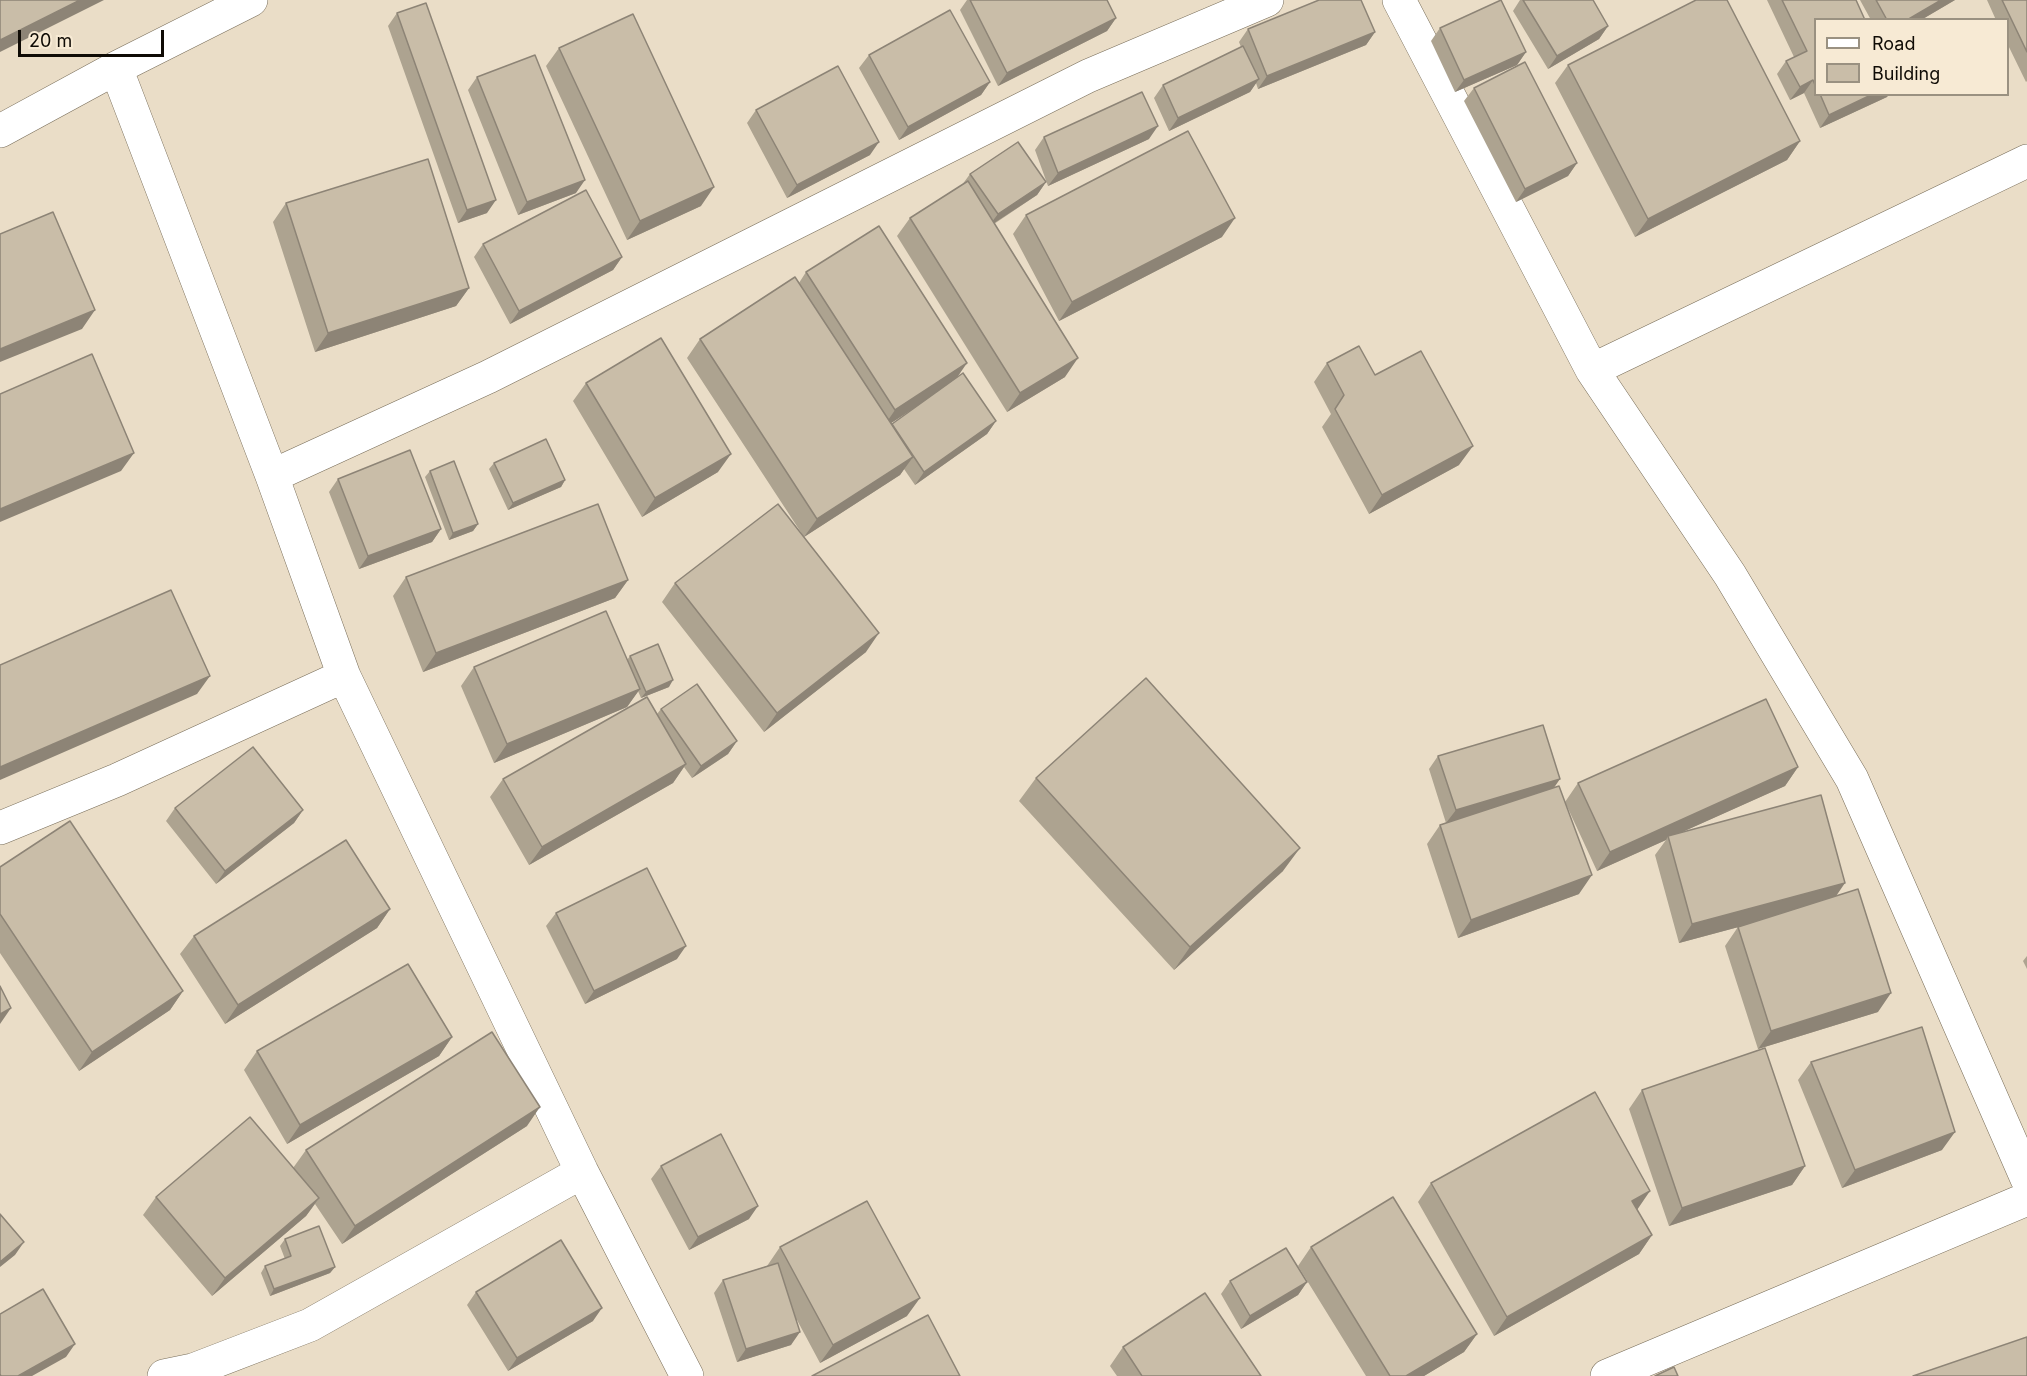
<!DOCTYPE html>
<style>
body{margin:0}
#map{position:relative;width:2027px;height:1376px;overflow:hidden;background:#eaddc7;font-family:Inter,sans-serif}
canvas{display:block}
.legend{position:absolute;left:1814px;top:18px;width:195px;height:78px;box-sizing:border-box;background:#f7ead4;border:2px solid #9a9181;margin:0;padding:8px 10px;list-style:none;font-size:18px;color:#0f0b05}
.legend li{display:flex;align-items:center;gap:12px;height:30px}
.legend b{width:30px;border:2px solid #9a9181}
.scale{position:absolute;left:18px;top:30px;width:146px;height:27px;box-sizing:border-box;border:3px solid #0f0b05;border-top:0;padding-left:8px;font-size:18px;line-height:21px;white-space:nowrap;color:#0f0b05;-webkit-text-stroke:4px #f7ead4;paint-order:stroke}
</style>
<div id="map">
<canvas width="2027" height="1376"></canvas>
<ul class="legend">
<li><b style="height:8px;background:#fff"></b>Road</li>
<li><b style="height:16px;background:#c9bda8"></b>Building</li>
</ul>
<div class="scale">20 m</div>
</div>
<script>
const g = document.querySelector('canvas').getContext('2d');
g.lineJoin = 'round';
function poly(rows) {
  const path = new Path2D();
  for (const r of rows) {
    path.moveTo(r[0], r[1]);
    for (let i = 2; i < r.length; i += 2) path.lineTo(r[i], r[i + 1]);
  }
  return path;
}
function stroke(path, color, width, dash) {
  g.strokeStyle = color;
  g.lineWidth = width;
  g.lineCap = dash ? 'butt' : 'round';
  g.setLineDash(dash || []);
  g.stroke(path);
}
function paint(path, color) {
  g.fillStyle = color;
  g.fill(path, 'evenodd');
}
const minor = poly([
 [1399,0,1592,370,1730,575,1852,779,2027,1179],
 [116,68,272,476,344,676,582,1172,687,1376],
 [0,131,116,68,251,0],
 [1592,370,2027,161],
 [272,476,488,377,1088,76,1267,0],
 [0,828,117,780,344,676],
 [164,1376,193,1370,310,1325,582,1172],
 [1607,1376,2027,1199]
]);
const wall = poly([
 [967,0,1107,0,1116,18,1107,31,998,86,960,10],
 [1520,0,1593,0,1608,26,1599,39,1548,69,1513,11],
 [1767,0,1856,0,1815,20,1815,94,1889,94,1887,97,1820,128,1804,93,1790,100,1777,74,1786,61,1794,57],
 [1860,0,1955,0,1921,20,1871,20],
 [1987,0,2027,0,2027,81,2026,82,2007,43,2007,20,1996,20],
 [397,13,487,213,458,223,388,26],
 [1440,28,1526,52,1517,65,1455,92,1431,41],
 [1248,29,1375,32,1366,45,1258,89,1256,83,1250,92,1169,131,1154,98,1163,85,1241,47,1239,42],
 [559,48,701,206,627,240,546,66],
 [869,55,990,82,981,95,899,140,859,68],
 [1568,65,1800,141,1787,160,1635,237,1555,83],
 [477,77,576,193,518,215,468,90],
 [1474,88,1577,163,1568,176,1516,202,1464,101],
 [756,110,870,155,787,198,747,123],
 [1044,137,1149,139,1048,186,1035,150],
 [970,174,1046,182,1037,195,994,224,1065,377,1007,412,897,236,910,218,962,185],
 [286,203,469,288,456,306,315,352,273,222],
 [1026,215,1222,237,1059,321,1013,234],
 [483,244,622,257,613,270,510,324,474,257],
 [806,272,958,377,996,421,987,434,915,485,904,469,900,475,804,537,866,652,764,732,662,602,675,583,804,537,687,358,700,339,799,283],
 [919,405,892,424,891,423],
 [1327,363,1375,375,1459,465,1369,514,1322,427,1331,414,1314,382],
 [586,383,718,472,642,517,573,401],
 [494,463,565,480,561,487,508,510,489,469],
 [430,471,478,524,473,531,449,540,425,477],
 [338,479,441,529,432,542,359,569,329,492],
 [406,577,628,580,615,598,423,672,393,596],
 [630,656,669,687,641,698,638,691,627,707,494,763,461,686,474,667,627,660],
 [661,709,737,741,728,754,692,778,684,767,673,783,529,865,490,797,503,779,657,714],
 [1438,756,1553,788,1579,894,1458,938,1427,844,1440,825,1446,823,1429,769],
 [1798,767,1785,786,1682,832,1836,896,1878,1012,1758,1049,1725,946,1738,927,1742,926,1679,943,1655,855,1666,840,1597,871,1565,802,1578,783],
 [1036,778,1283,871,1174,970,1019,801],
 [175,808,303,810,294,823,216,884,166,821],
 [0,867,183,991,170,1010,79,1071,0,953],
 [390,909,377,928,225,1024,180,954,194,936],
 [556,913,677,959,585,1004,546,926],
 [2027,956,2027,969,2023,961],
 [452,1037,439,1056,287,1144,244,1070,257,1051],
 [1811,1062,1942,1150,1842,1188,1798,1080],
 [1642,1090,1805,1166,1792,1185,1669,1226,1629,1109],
 [527,1126,342,1244,315,1204,306,1216,212,1296,143,1215,156,1197,293,1168,306,1150],
 [661,1166,749,1219,689,1250,651,1179],
 [1431,1183,1637,1210,1652,1235,1639,1254,1494,1336,1418,1202],
 [285,1239,335,1267,330,1273,270,1296,261,1273,265,1266,285,1259,280,1246],
 [780,1247,907,1316,820,1363,797,1320,791,1345,737,1362,714,1293,723,1280,767,1266],
 [1311,1247,1477,1334,1464,1352,1424,1376,1366,1376,1298,1266],
 [1230,1281,1307,1282,1298,1295,1241,1329,1221,1294],
 [476,1292,593,1321,508,1371,467,1305],
 [1123,1347,1261,1376,1117,1376,1110,1366]
]);
const shadedWall = poly([
 [80,0,104,0,0,52,0,40],
 [1941,0,1955,0,1921,20,1907,20],
 [1116,18,1107,31,998,86,1007,73],
 [1608,26,1599,39,1548,69,1557,56],
 [1375,32,1366,45,1258,89,1267,76],
 [1526,52,1517,65,1455,92,1464,80],
 [1259,79,1250,92,1169,131,1178,118],
 [1813,80,1804,93,1790,100,1800,87],
 [990,82,981,95,899,140,908,127],
 [1873,94,1889,94,1887,97,1820,128,1829,115],
 [1158,126,1149,139,1048,186,1058,173],
 [1800,141,1787,160,1635,237,1648,219],
 [879,142,870,155,787,198,797,185],
 [1577,163,1568,176,1516,202,1525,189],
 [585,180,576,193,518,215,527,202],
 [1046,182,1037,195,988,227,998,214],
 [714,187,701,206,627,240,640,221],
 [496,200,487,213,458,223,467,210],
 [1235,218,1222,237,1059,321,1072,302],
 [622,257,613,270,510,324,519,311],
 [469,288,456,306,315,352,328,333],
 [95,310,82,329,0,362,0,349],
 [1078,358,1065,377,1007,412,1020,393],
 [967,363,954,382,882,429,895,410],
 [996,421,987,434,915,485,924,472],
 [1473,446,1459,465,1369,514,1382,495],
 [134,453,121,471,0,522,0,509],
 [731,454,718,472,642,517,655,498],
 [913,457,900,475,804,537,817,519],
 [565,480,561,487,508,510,513,503],
 [478,524,473,531,449,540,453,533],
 [441,529,432,542,359,569,368,556],
 [628,580,615,598,423,672,436,653],
 [879,633,866,652,764,732,777,713],
 [210,676,197,694,0,780,0,767],
 [673,680,669,687,641,698,646,692],
 [640,689,627,707,494,763,507,744],
 [737,741,728,754,692,778,701,766],
 [686,764,673,783,529,865,542,847],
 [1798,767,1785,786,1669,838,1668,836,1666,840,1597,871,1610,852],
 [1560,779,1551,792,1446,823,1456,810],
 [303,810,294,823,216,884,225,871],
 [1300,848,1283,871,1174,970,1190,947],
 [1592,875,1579,894,1458,938,1471,920],
 [1845,883,1832,902,1679,943,1692,924],
 [390,909,377,928,225,1024,238,1005],
 [686,946,677,959,585,1004,594,991],
 [183,991,170,1010,79,1071,92,1052],
 [1891,993,1878,1012,1758,1049,1771,1031],
 [11,1008,0,1024,0,1014],
 [452,1037,439,1056,287,1144,300,1125],
 [540,1107,527,1126,342,1244,355,1226],
 [1955,1132,1942,1150,1842,1188,1855,1170],
 [1805,1166,1792,1185,1669,1226,1682,1208],
 [1650,1191,1637,1210,1632,1201],
 [319,1198,306,1216,212,1296,225,1278],
 [758,1206,749,1219,689,1250,698,1237],
 [1652,1235,1639,1254,1494,1336,1507,1317],
 [24,1242,15,1255,0,1267,0,1262],
 [335,1267,330,1273,270,1296,274,1289],
 [1307,1282,1298,1295,1241,1329,1250,1316],
 [920,1298,907,1316,820,1363,833,1345],
 [602,1308,593,1321,508,1371,517,1358],
 [800,1332,791,1345,737,1362,746,1349],
 [1477,1334,1464,1352,1424,1376,1406,1376],
 [75,1344,66,1357,32,1376,18,1376]
]);
const building = poly([
 [0,0,80,0,0,40,0,0],
 [970,0,1107,0,1116,18,1007,73,970,0],
 [1319,0,1361,0,1375,32,1267,76,1248,29,1319,0],
 [1501,0,1526,52,1464,80,1440,28,1501,0],
 [1523,0,1593,0,1608,26,1557,56,1523,0],
 [1696,0,1727,0,1800,141,1648,219,1568,65,1696,0],
 [1782,0,1856,0,1865,20,1815,20,1815,85,1813,80,1800,87,1786,61,1807,51,1782,0],
 [1876,0,1941,0,1907,20,1887,20,1876,0],
 [2002,0,2027,0,2027,52,2002,0],
 [426,3,496,200,467,210,397,13,426,3],
 [950,10,990,82,908,127,869,55,950,10],
 [633,14,714,187,640,221,559,48,633,14],
 [1243,46,1259,79,1178,118,1163,85,1243,46],
 [535,55,585,180,527,202,477,77,535,55],
 [1525,62,1577,163,1525,189,1474,88,1525,62],
 [838,66,879,142,797,185,756,110,838,66],
 [1142,92,1158,126,1058,173,1044,137,1142,92],
 [1820,94,1873,94,1829,115,1820,94],
 [1188,131,1235,218,1072,302,1026,215,1188,131],
 [1018,142,1046,182,998,214,970,174,1018,142],
 [428,159,469,288,328,333,286,203,428,159],
 [968,181,1078,358,1020,393,910,218,968,181],
 [586,190,622,257,519,311,483,244,586,190],
 [53,212,95,310,0,349,0,234,53,212],
 [879,226,967,363,895,410,806,272,879,226],
 [795,277,913,457,817,519,700,339,795,277],
 [661,338,731,454,655,498,586,383,661,338],
 [1359,346,1375,375,1421,351,1473,446,1382,495,1335,409,1344,395,1327,363,1359,346],
 [92,354,134,453,0,509,0,394,92,354],
 [963,373,996,421,924,472,892,424,963,373],
 [546,439,565,480,513,503,494,463,546,439],
 [410,450,441,529,368,556,338,479,410,450],
 [454,461,478,524,453,533,430,471,454,461],
 [598,504,628,580,436,653,406,577,598,504],
 [778,504,879,633,777,713,675,583,778,504],
 [171,590,210,676,0,767,0,665,171,590],
 [606,611,640,689,507,744,474,667,606,611],
 [658,644,673,680,646,692,630,656,658,644],
 [1146,678,1300,848,1190,947,1036,778,1146,678],
 [697,684,737,741,701,766,661,709,697,684],
 [647,697,686,764,542,847,503,779,647,697],
 [1766,699,1798,767,1610,852,1578,783,1766,699],
 [1543,725,1560,779,1456,810,1438,756,1543,725],
 [253,747,303,810,225,871,175,808,253,747],
 [1559,786,1592,875,1471,920,1440,825,1559,786],
 [1821,795,1845,883,1692,924,1668,836,1821,795],
 [70,821,183,991,92,1052,0,914,0,867,70,821],
 [346,840,390,909,238,1005,194,936,346,840],
 [647,868,686,946,594,991,556,913,647,868],
 [1858,889,1891,993,1771,1031,1738,927,1858,889],
 [408,964,452,1037,300,1125,257,1051,408,964],
 [0,986,11,1008,0,1014,0,986],
 [1922,1027,1955,1132,1855,1170,1811,1062,1922,1027],
 [492,1032,540,1107,355,1226,306,1150,492,1032],
 [1765,1048,1805,1166,1682,1208,1642,1090,1765,1048],
 [1595,1092,1650,1191,1632,1201,1652,1235,1507,1317,1431,1183,1595,1092],
 [250,1117,319,1198,225,1278,156,1197,250,1117],
 [721,1134,758,1206,698,1237,661,1166,721,1134],
 [1393,1197,1477,1334,1406,1376,1390,1376,1311,1247,1393,1197],
 [867,1201,920,1298,833,1345,780,1247,867,1201],
 [0,1214,24,1242,0,1262,0,1214],
 [319,1226,335,1267,274,1289,265,1266,291,1256,285,1239,319,1226],
 [561,1240,602,1308,517,1358,476,1292,561,1240],
 [1286,1248,1307,1282,1250,1316,1230,1281,1286,1248],
 [778,1263,800,1332,746,1349,723,1280,778,1263],
 [43,1289,75,1344,18,1376,1,1376,0,1374,0,1314,43,1289],
 [1205,1293,1261,1376,1142,1376,1123,1347,1205,1293],
 [928,1315,960,1376,812,1376,928,1315],
 [2027,1337,2027,1376,1913,1376,2027,1337],
 [1674,1367,1678,1376,1655,1376,1674,1367]
]);
stroke(minor, '#776c58', 34);
stroke(minor, '#fff', 33);
paint(wall, '#ada390');
paint(shadedWall, '#8d8476');
paint(building, '#c9bda8');
stroke(building, '#8d8476', 1.5);
</script>
